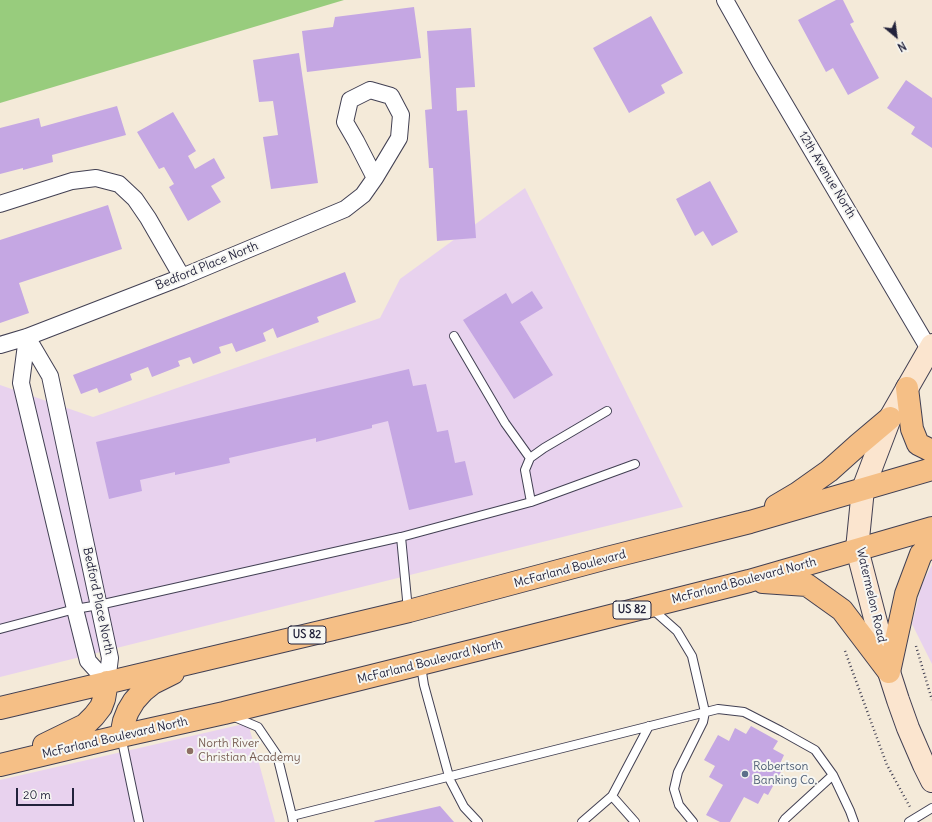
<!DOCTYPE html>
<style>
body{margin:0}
#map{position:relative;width:932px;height:822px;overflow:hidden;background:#f4ead9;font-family:Delius,sans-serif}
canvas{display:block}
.north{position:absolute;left:876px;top:16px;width:40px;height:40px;-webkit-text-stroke:3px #f6f6f2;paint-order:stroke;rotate:151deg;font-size:11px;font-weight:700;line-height:16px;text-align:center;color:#22223b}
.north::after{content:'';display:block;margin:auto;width:14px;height:18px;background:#22223b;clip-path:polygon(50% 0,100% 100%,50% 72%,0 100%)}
.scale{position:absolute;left:16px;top:788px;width:58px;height:18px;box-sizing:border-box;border:2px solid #22223b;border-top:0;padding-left:5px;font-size:12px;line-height:14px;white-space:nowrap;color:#22223b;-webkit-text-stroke:3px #f6f6f2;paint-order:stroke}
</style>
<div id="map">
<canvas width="932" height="822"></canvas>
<div class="north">N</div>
<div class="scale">20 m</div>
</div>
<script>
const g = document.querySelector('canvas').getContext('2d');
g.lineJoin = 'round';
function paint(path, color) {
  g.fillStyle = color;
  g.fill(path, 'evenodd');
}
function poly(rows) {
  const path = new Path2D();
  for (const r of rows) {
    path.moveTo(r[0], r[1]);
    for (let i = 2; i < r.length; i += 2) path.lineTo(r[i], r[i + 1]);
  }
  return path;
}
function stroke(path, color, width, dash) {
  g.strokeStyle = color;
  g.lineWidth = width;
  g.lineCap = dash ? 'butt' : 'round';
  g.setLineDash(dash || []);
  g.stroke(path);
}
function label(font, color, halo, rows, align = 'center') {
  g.font = font + ' Delius,sans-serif';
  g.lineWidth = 4;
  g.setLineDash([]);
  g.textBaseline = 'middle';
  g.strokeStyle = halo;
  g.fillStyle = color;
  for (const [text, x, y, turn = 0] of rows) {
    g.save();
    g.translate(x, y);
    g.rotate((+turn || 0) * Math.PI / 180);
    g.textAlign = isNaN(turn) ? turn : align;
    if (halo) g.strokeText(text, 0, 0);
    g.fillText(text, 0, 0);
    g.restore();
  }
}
const built = poly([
 [525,188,683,507,0,677,0,385,93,417,380,318,400,279],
 [932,565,932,664,912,624,922,584],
 [248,723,275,822,0,822,0,780]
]);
const green = poly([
 [0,0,344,0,0,103]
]);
const building = poly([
 [836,0,843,0,854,22,850,24,879,78,848,95,833,68,826,72,798,20],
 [414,7,421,58,307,72,302,31,333,27,335,17],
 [651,16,683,73,661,85,665,93,629,113,593,48],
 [471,28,475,87,456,88,457,111,467,110,476,238,437,241,433,168,429,168,425,110,432,109,427,31],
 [299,53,318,183,271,189,263,137,278,135,273,101,259,102,253,60],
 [906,80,932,98,932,148,911,134,915,127,887,108],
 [117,106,126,135,52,155,53,162,23,170,23,168,0,174,0,128,39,118,41,127],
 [173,112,196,151,188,156,195,169,214,158,225,178,211,186,221,202,188,221,169,187,174,184,164,167,159,169,137,132],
 [710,181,738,232,712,246,703,231,695,236,676,199],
 [108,205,122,249,19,283,29,313,0,323,0,240],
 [345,272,356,302,317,317,319,322,277,338,273,328,263,333,266,341,236,352,232,343,219,347,221,353,193,364,190,357,178,361,180,366,152,377,148,367,130,374,132,380,99,393,97,388,81,394,73,375],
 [532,291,543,308,520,322,553,375,514,399,463,320,506,293,512,304],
 [409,369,413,386,426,384,437,432,448,430,455,463,465,461,473,495,409,510,388,421,372,425,372,428,316,442,316,438,229,458,230,463,175,475,175,472,140,480,142,491,109,499,96,442],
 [751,726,778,741,773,749,784,755,778,768,782,770,768,795,764,793,758,804,744,797,730,822,720,822,706,815,723,785,709,777,715,766,704,760,718,735,729,741,735,728,746,734],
 [440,806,454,822,375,822,374,821]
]);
const path = poly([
 [916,646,932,700],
 [845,651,887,765,910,807]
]);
const service = poly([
 [454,336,505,423,530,458],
 [531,502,525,470,530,458,544,448,607,411],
 [401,537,408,610],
 [651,608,677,631,692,656,705,712,703,722,678,772,674,789,679,805,693,822],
 [0,629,75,609,99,605,401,537,531,502,635,464],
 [421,666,424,685,450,780,464,807,478,822],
 [232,716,258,727,277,755,292,816],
 [121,736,139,822],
 [833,775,850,811,854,822],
 [612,796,635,822],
 [293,822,292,816,718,709,744,712,781,731,815,750,833,775,785,819,783,822],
 [582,822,612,796,649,726],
 [909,822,932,808]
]);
const minor = poly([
 [725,0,761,64,929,349],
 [370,90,391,96,401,115,399,138,375,178,356,141,345,122,350,100,370,90],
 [0,204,72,181,96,178,119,184,135,199,148,218,182,277],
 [27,337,21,383,75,609,88,661,107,682],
 [27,337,50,376,110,658,107,682],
 [0,345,27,337,182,277,345,209,363,195,375,178]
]);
const secondary = poly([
 [932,345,890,418,863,489,857,549,889,672,898,700,908,728,924,765,932,781]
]);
const trunk = poly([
 [907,388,912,429,918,444,932,451],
 [776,506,798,493,829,471,858,445,890,418],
 [763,582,807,585,842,610,889,672],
 [889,672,906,594,921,554,932,545],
 [0,708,409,611,607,558,750,522,932,469],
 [121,736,124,721,128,711,134,701,143,691,153,683,173,673],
 [44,745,85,725,94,716,101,707,104,699,107,682],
 [0,765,121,736,224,713,516,640,749,581,932,528]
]);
const markers = [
 [190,751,4,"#8d6e63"],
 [745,774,4,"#5c6f8a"]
];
const shields = [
 [632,610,38],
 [307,635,38]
];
const shieldNames = [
 ["US 82",632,610],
 ["US 82",307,635]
];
const streetNames = [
 ["12th Avenue North",827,175,59],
 ["Bedford Place North",207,266,-22],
 ["McFarland Boulevard",570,569,-15],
 ["McFarland Boulevard North",744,581,-15],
 ["Watermelon Road",871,595,77],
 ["Bedford Place North",98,601,78],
 ["McFarland Boulevard North",430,662,-14],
 ["McFarland Boulevard North",115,738,-13]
];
const educationNames = [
 ["North River",198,744],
 ["Christian Academy",198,758]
];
const serviceNames = [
 ["Robertson",753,767],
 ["Banking Co.",753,781]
];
paint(built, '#e8d2ee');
paint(green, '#98cc7d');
paint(building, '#c5a7e3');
stroke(service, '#424053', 10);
stroke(minor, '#424053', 18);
stroke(secondary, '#424053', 24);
stroke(trunk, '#424053', 24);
stroke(path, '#424053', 2.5, [1, 3]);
stroke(service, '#fff', 8);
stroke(minor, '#fff', 16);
stroke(secondary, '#fbe5cf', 22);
stroke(trunk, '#f5bf86', 22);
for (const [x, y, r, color] of markers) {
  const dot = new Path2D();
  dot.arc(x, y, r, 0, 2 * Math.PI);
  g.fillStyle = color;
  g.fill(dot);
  stroke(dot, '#f6f6f2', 1.5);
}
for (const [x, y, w] of shields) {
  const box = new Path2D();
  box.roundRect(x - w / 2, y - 9, w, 18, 3);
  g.fillStyle = '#f6f6f2';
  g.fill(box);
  stroke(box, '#22223b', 1);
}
label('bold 11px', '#22223b', null, shieldNames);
label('12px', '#22223b', '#f6f6f2', streetNames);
label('12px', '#785e54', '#f6f6f2', educationNames, 'left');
label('12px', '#4e5e75', '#f6f6f2', serviceNames, 'left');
</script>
